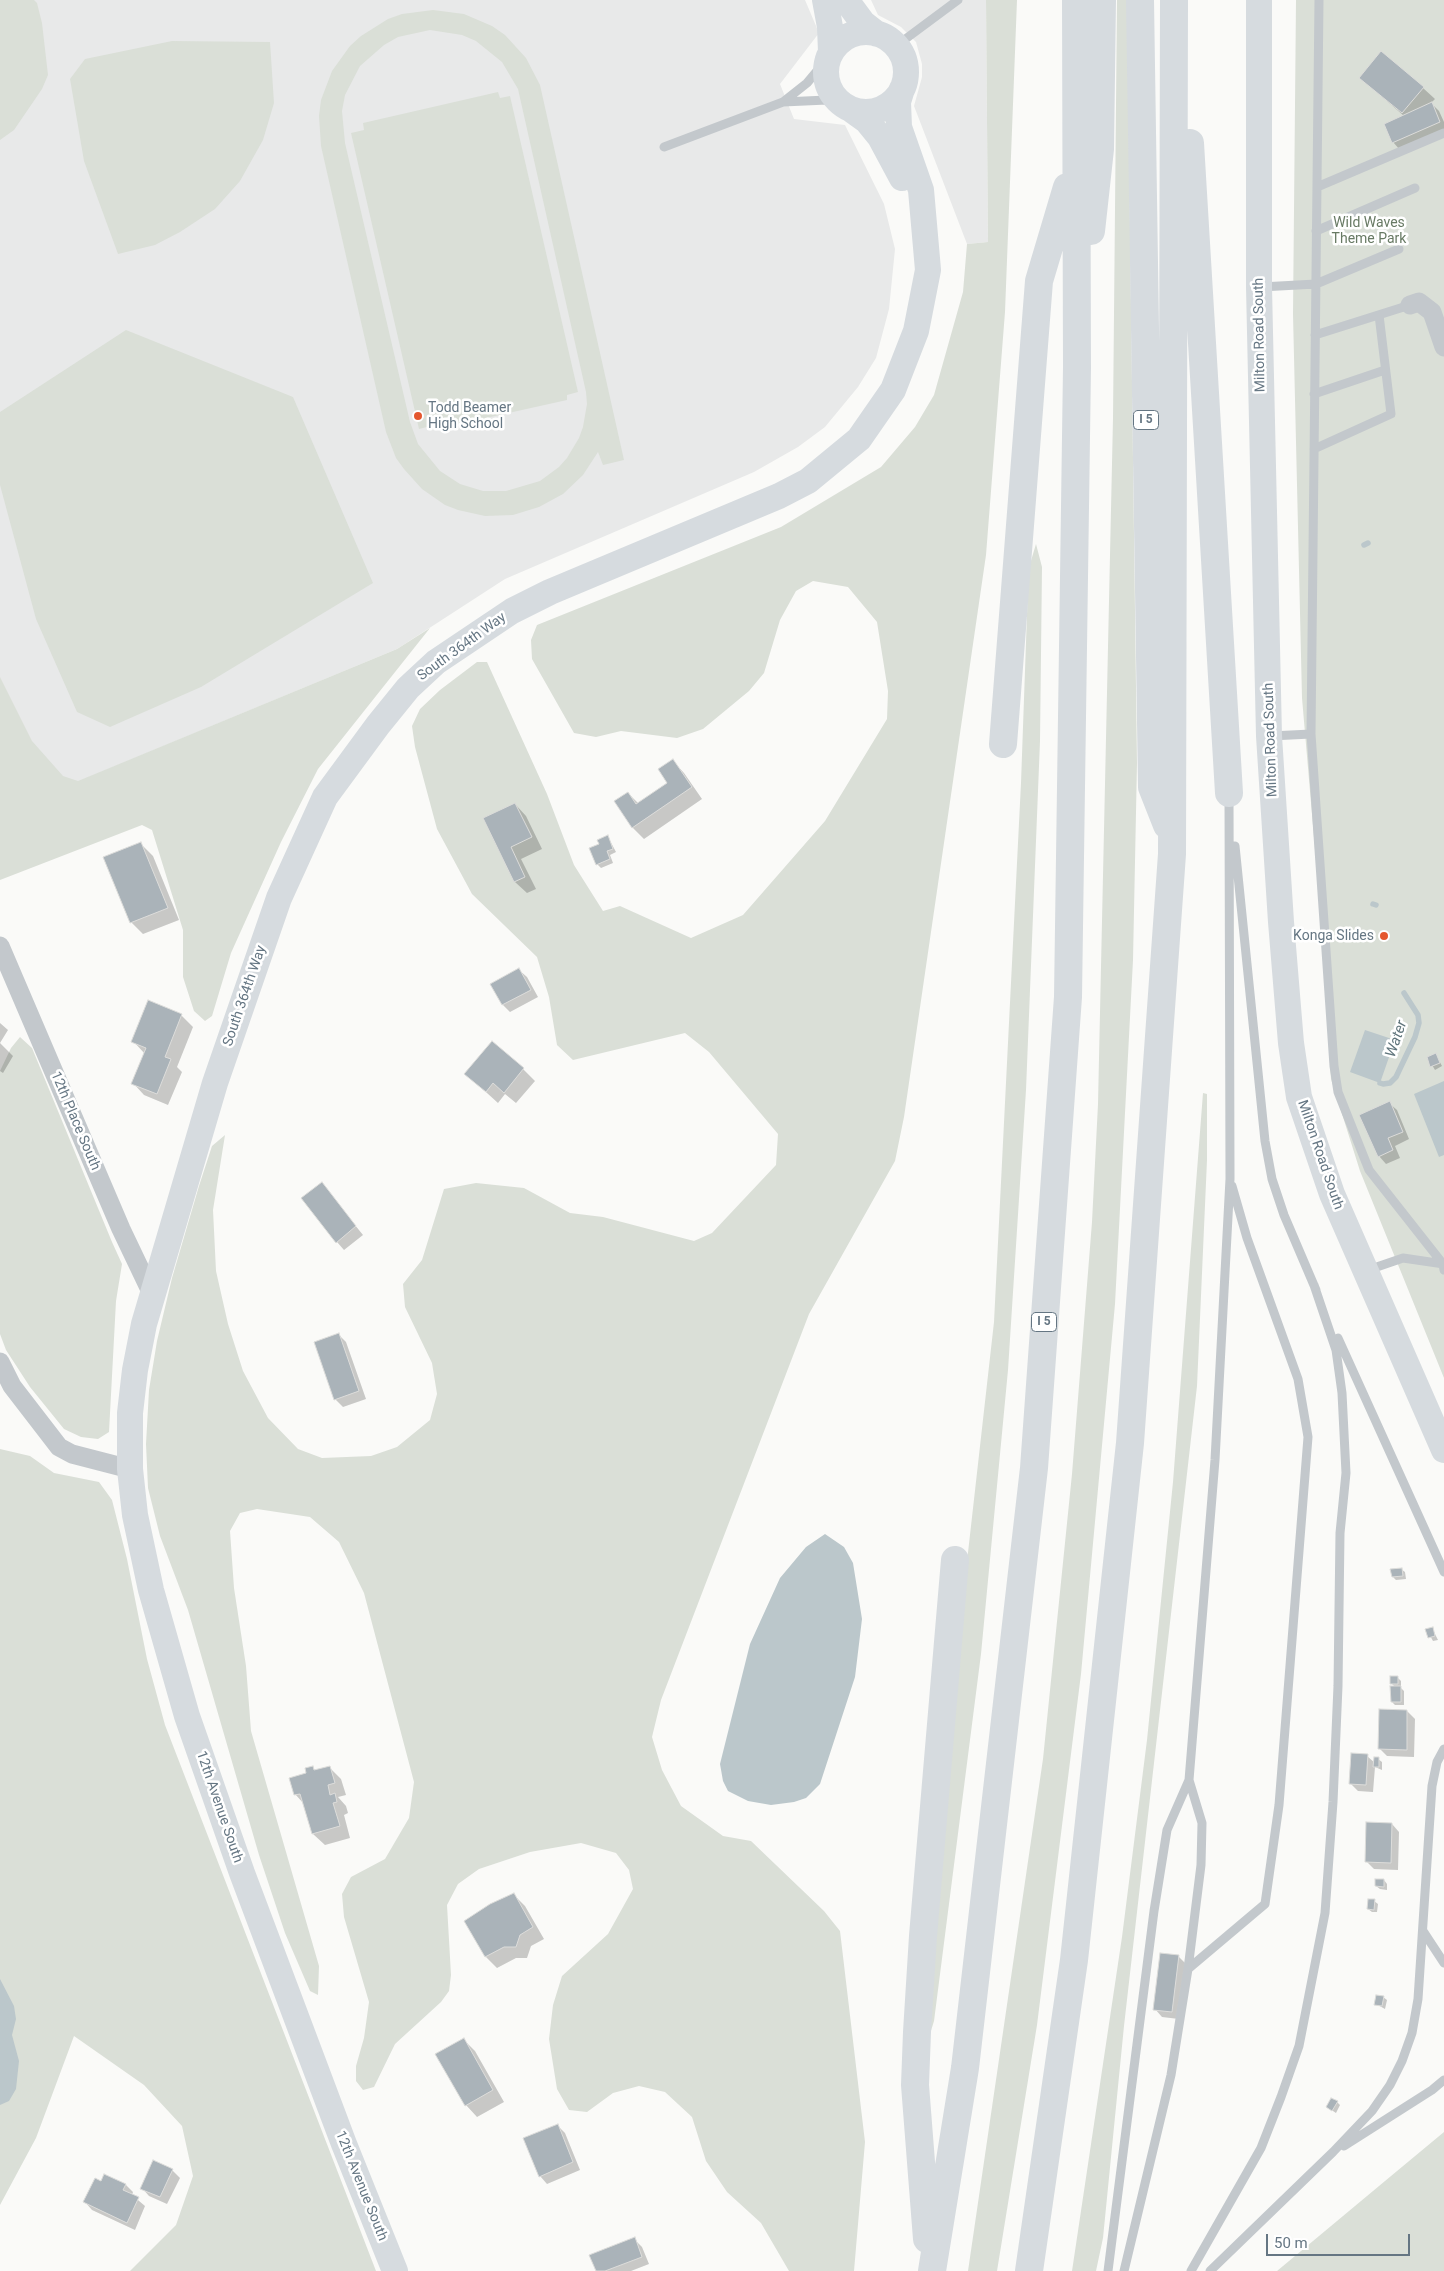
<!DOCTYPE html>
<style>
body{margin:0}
#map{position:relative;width:1444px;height:2271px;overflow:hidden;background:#fafaf8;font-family:Roboto,sans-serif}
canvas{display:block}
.scale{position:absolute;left:1266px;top:2234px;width:144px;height:22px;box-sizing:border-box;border:2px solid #657683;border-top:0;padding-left:6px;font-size:15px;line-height:18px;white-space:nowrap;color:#657683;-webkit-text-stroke:4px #fff;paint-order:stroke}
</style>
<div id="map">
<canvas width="1444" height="2271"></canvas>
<div class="scale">50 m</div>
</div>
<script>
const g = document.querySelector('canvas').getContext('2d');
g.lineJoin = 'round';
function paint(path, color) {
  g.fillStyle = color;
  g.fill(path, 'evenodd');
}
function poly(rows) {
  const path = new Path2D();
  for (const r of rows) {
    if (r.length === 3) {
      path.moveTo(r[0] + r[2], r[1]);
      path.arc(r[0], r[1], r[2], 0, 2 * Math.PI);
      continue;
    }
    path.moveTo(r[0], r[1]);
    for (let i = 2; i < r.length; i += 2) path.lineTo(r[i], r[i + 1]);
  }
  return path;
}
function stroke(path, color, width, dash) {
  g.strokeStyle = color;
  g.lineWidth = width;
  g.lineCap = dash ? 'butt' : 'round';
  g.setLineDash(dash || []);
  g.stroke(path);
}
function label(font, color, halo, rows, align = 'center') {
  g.font = font + ' Roboto,sans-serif';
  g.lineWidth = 5;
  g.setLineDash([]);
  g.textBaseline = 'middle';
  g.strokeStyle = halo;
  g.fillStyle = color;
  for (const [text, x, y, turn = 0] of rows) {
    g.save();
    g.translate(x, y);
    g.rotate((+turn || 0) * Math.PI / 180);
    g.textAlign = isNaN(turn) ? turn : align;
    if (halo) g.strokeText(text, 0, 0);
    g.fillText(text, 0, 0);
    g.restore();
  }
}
const built = poly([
 [0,0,805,0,819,33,780,84,794,119,845,125,884,204,895,249,889,309,876,358,858,387,825,427,798,447,754,472,505,579,397,649,0,814],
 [871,0,986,0,988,242,967,244,914,106,922,77,922,64,916,42,901,27,878,15]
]);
const green = poly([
 [0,0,34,0,37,3,42,23,48,75,42,89,14,130,0,140],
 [986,0,1017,0,1005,312,986,555,904,1117,895,1161,809,1314,661,1700,652,1737,662,1770,681,1806,723,1836,751,1841,824,1911,840,1931,865,2142,854,2271,789,2271,761,2223,727,2192,706,2161,692,2117,665,2092,639,2086,613,2093,587,2112,569,2110,557,2089,549,2039,553,2005,562,1976,608,1934,633,1889,629,1870,616,1853,581,1843,530,1852,479,1869,458,1884,447,1905,451,1975,449,1991,441,2002,395,2044,374,2087,363,2090,356,2081,356,2066,364,2038,369,2002,344,1917,342,1894,351,1877,385,1859,409,1818,414,1782,364,1593,339,1542,310,1517,257,1509,240,1513,230,1531,234,1588,246,1666,251,1731,319,1966,318,1995,310,1991,285,1933,259,1855,188,1610,160,1536,148,1488,146,1444,149,1390,157,1341,172,1278,199,1186,212,1146,225,1135,213,1210,216,1271,228,1324,243,1371,268,1418,298,1449,322,1458,371,1456,397,1447,430,1420,437,1394,432,1363,405,1307,403,1284,422,1260,444,1189,476,1183,524,1188,570,1213,603,1217,694,1241,712,1233,776,1165,778,1134,709,1052,685,1033,573,1060,557,1045,549,997,537,957,472,894,437,829,415,747,412,726,420,709,440,690,477,662,487,662,547,794,574,865,603,911,620,906,691,938,743,915,825,821,887,719,888,691,877,622,848,587,813,581,796,591,780,620,764,673,749,691,703,729,677,738,621,731,596,737,574,733,532,659,531,640,537,625,781,527,881,467,915,427,934,395,963,292,967,244,988,242],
 [1117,0,1127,0,1137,763,1133,960,1115,1304,1081,1674,1037,2025,997,2271,968,2271,1043,1759,1072,1474,1092,1222,1098,1104,1113,418],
 [1296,0,1444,0,1444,1378,1360,1171,1331,1079,1321,919,1302,698,1293,314],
 [433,10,464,14,492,26,505,35,526,58,540,85,624,460,603,465,598,452,583,475,563,494,539,507,513,515,485,516,458,510,445,505,422,489,404,469,396,458,386,432,321,146,319,116,321,100,332,71,350,46,361,36,388,19,402,14],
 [430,30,462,35,476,41,502,62,518,89,586,392,587,404,583,427,579,438,567,458,559,467,540,481,506,491,483,491,460,484,440,471,418,444,410,422,345,143,342,111,345,95,360,66,384,45,398,37],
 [172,41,270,42,274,103,263,140,240,181,215,209,180,232,155,245,118,254,84,161,70,79,85,59],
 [498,92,500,98,510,96,578,392,567,395,567,400,432,430,431,426,419,429,351,133,364,130,363,123],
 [126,330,293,397,373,583,201,687,110,727,77,712,36,619,0,485,0,412],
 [1036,544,1042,567,1040,741,1026,1090,1008,1370,981,1654,934,2021,921,2063,927,1916,994,1322,1021,783,1028,586,1030,564],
 [430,628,318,769,281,842,231,953,212,1016,205,1021,194,1011,183,977,183,930,152,830,142,825,0,880,0,677,32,741,63,776,78,781,397,649],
 [20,1037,32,1048,112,1242,122,1264,116,1301,109,1432,98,1439,81,1437,64,1429,30,1387,6,1350,0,1334,0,1071,11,1048],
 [1203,1093,1207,1094,1207,1160,1197,1386,1124,2026,1103,2238,1096,2271,1072,2271,1122,1937,1147,1740,1173,1482],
 [0,1449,30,1456,54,1473,99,1482,112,1500,127,1559,147,1659,165,1725,376,2271,130,2271,176,2225,193,2176,182,2126,144,2085,74,2036,36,2138,0,2205],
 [1444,2132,1444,2271,1277,2271,1385,2181]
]);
const water = poly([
 [1365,1030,1395,1040,1380,1083,1350,1072],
 [1444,1081,1444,1155,1439,1157,1414,1094],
 [825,1534,844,1547,853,1563,862,1619,855,1677,820,1784,806,1798,794,1802,771,1805,748,1801,728,1791,723,1781,720,1764,750,1644,780,1578,806,1547],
 [0,1979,14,2006,16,2019,12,2035,19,2061,16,2089,9,2101,0,2105]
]);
const shadow = poly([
 [1361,78,1423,88,1435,99,1431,103,1439,111,1444,122,1444,131,1400,150,1393,142,1404,116],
 [673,761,684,773,702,799,644,839,633,828,615,802,628,793,639,804,669,783],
 [515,804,526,816,542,849,521,859,536,889,527,893,515,882,485,819],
 [608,837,616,852,610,855,613,863,601,868,597,864,601,844],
 [141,844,153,856,179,920,143,934,131,922],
 [519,970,527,977,538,997,510,1012,503,1005,492,985],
 [181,1015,193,1027,177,1067,182,1072,168,1105,144,1095,133,1083,145,1054,133,1041],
 [0,1023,8,1030,0,1043],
 [0,1043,13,1056,3,1073,0,1071],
 [1436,1055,1442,1066,1435,1070,1428,1058],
 [523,1069,535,1081,516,1103,505,1094,498,1103,466,1074],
 [1389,1103,1397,1110,1409,1139,1395,1146,1400,1158,1386,1164,1379,1156],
 [321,1183,363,1235,344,1250,337,1242],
 [338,1334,346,1342,366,1399,343,1407,335,1399],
 [1401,1569,1405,1572,1406,1579,1396,1580,1393,1577],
 [1432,1628,1438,1640,1433,1641,1427,1630],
 [1397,1677,1401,1681,1401,1688,1404,1691,1404,1705,1395,1705,1392,1702,1395,1687,1391,1683],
 [1407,1711,1415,1719,1414,1757,1387,1756,1379,1748],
 [1367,1756,1375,1763,1378,1759,1382,1762,1382,1770,1375,1767,1373,1792,1358,1791,1351,1784],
 [329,1767,341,1779,346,1795,338,1797,346,1806,348,1813,344,1815,350,1838,325,1845,313,1834,304,1804,295,1794,313,1768,316,1771],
 [1392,1824,1399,1832,1398,1870,1374,1869,1366,1861],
 [1384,1880,1387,1884,1387,1890,1380,1889,1376,1886],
 [514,1895,525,1906,544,1939,531,1946,527,1958,516,1958,497,1968,486,1957,466,1922],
 [1374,1901,1378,1904,1377,1912,1372,1912,1368,1909],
 [1178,1956,1186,1964,1179,2019,1162,2017,1155,2009],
 [1383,1997,1387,2000,1385,2009,1376,2004],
 [464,2040,475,2051,504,2102,477,2117,466,2105],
 [1337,2102,1340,2105,1336,2113,1327,2107],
 [557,2125,565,2133,580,2170,547,2184,540,2176],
 [172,2170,180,2178,167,2204,149,2196,142,2188],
 [102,2183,126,2185,133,2192,132,2195,145,2206,135,2230,92,2210,85,2202],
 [634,2239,642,2247,649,2264,631,2271,597,2271]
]);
const stream = poly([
 [1364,545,1368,543],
 [1373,904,1376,905],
 [1380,1083,1383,1084,1390,1083,1396,1077,1415,1037,1419,1023,1418,1015,1404,993]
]);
const building = poly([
 [1381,51,1424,87,1402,113,1359,78,1381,51],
 [1432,102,1440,122,1392,143,1384,124,1432,102],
 [673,759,692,787,632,828,614,801,628,792,636,804,667,783,658,769,673,759],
 [515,803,532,837,511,847,525,877,514,882,483,818,515,803],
 [608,835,613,849,607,851,610,859,596,865,589,848,599,844,597,840,608,835],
 [141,842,168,908,130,923,103,857,141,842],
 [519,968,531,990,502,1005,490,984,519,968],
 [148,1000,182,1014,165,1057,171,1059,157,1094,131,1084,146,1048,131,1042,148,1000],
 [492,1041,524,1068,504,1093,493,1083,486,1092,464,1074,492,1041],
 [1436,1053,1440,1063,1430,1067,1427,1057,1436,1053],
 [1390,1101,1403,1132,1388,1138,1393,1150,1378,1157,1359,1115,1390,1101],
 [322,1182,356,1226,336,1243,301,1198,322,1182],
 [339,1333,359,1391,334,1400,314,1342,339,1333],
 [1402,1568,1403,1576,1392,1577,1390,1569,1402,1568],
 [1433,1627,1435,1636,1428,1638,1425,1629,1433,1627],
 [1390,1676,1398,1676,1398,1684,1390,1684,1390,1676],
 [1390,1686,1401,1686,1401,1702,1391,1702,1390,1686],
 [1379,1709,1407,1710,1407,1750,1378,1749,1379,1709],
 [1351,1753,1368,1754,1366,1785,1349,1784,1351,1753],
 [1374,1757,1379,1757,1379,1767,1373,1767,1374,1757],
 [313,1766,314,1770,330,1766,335,1783,328,1785,330,1795,335,1793,337,1802,333,1803,340,1826,312,1834,300,1794,294,1795,289,1778,306,1773,305,1768,313,1766],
 [1366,1822,1392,1823,1391,1863,1365,1862,1366,1822],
 [1375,1879,1384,1879,1384,1887,1375,1886,1375,1879],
 [514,1893,533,1927,520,1935,516,1947,504,1947,485,1957,464,1921,490,1904,514,1893],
 [1368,1899,1375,1899,1374,1910,1367,1909,1368,1899],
 [1160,1953,1179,1955,1172,2012,1153,2010,1160,1953],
 [1376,1995,1384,1996,1382,2006,1374,2005,1376,1995],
 [464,2038,493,2090,465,2106,435,2054,464,2038],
 [1331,2098,1338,2101,1332,2111,1326,2107,1331,2098],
 [558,2124,573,2162,539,2177,523,2138,558,2124],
 [153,2160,173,2169,160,2197,140,2189,153,2160],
 [104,2174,126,2184,123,2190,139,2197,127,2223,83,2202,95,2178,101,2181,104,2174],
 [635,2237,642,2257,605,2271,596,2271,589,2255,635,2237]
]);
const lane = poly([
 [1319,0,1311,734,1334,1066,1338,1092,1369,1170,1443,1264,1444,1270],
 [896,46,958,0],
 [783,102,807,83,828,58],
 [664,147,783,102,827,100,841,104],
 [1317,187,1444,133],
 [1316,231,1415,188],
 [1261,287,1316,284,1399,249],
 [1315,335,1410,305],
 [1314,394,1385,370],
 [1314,449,1391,414,1379,315],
 [1271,736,1311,734],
 [1235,846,1265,1141,1272,1179,1284,1215,1316,1290],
 [1368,1270,1403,1258,1444,1264],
 [1338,1338,1444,1572],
 [1423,1931,1444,1963],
 [1188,1969,1265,1904,1279,1805,1308,1437,1298,1379,1247,1238,1232,1186],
 [1344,2146,1432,2090,1444,2080],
 [1108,2271,1154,1911,1167,1830,1189,1780,1215,1460,1230,1179,1229,796],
 [1124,2271,1171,2075,1188,1969,1201,1865,1202,1823,1189,1780],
 [1191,2271,1261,2148,1281,2097,1299,2046,1325,1913,1333,1802,1338,1686,1340,1533,1346,1473,1342,1393,1336,1350,1314,1285],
 [1210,2271,1333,2152,1372,2111,1390,2085,1402,2061,1412,2033,1418,1999,1432,1786,1437,1762,1444,1749]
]);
const street = poly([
 [1410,305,1419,302,1432,312,1444,347],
 [0,946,121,1229,152,1294],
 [0,1362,12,1386,59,1447,72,1454,130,1469]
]);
const secondary = poly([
 [825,0,830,27,831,52],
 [846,0,863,23,877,34],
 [1259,0,1259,287,1269,736,1281,922,1291,1043,1299,1097,1332,1194,1444,1450],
 [866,72,40],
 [853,111,867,121,880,137,902,178],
 [395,2271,344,2144,242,1873,187,1716,151,1590,135,1515,130,1469,130,1413,135,1370,144,1324,215,1083,279,898,325,797,378,725,408,688,436,662,512,611,550,592,779,496,808,481,859,439,893,390,916,331,928,270,921,190,899,127,898,102,902,89]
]);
const highway = poly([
 [1140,0,1152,787,1167,825],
 [1190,143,1229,793],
 [1091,231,1100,149,1102,0],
 [1003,744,1039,281,1067,187],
 [927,2239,915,2085,917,2032,923,1936,955,1560],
 [932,2271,965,2068,1034,1468,1068,997,1077,367,1076,0],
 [1029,2271,1074,1960,1130,1443,1172,854,1174,0]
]);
const markers = [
 [418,416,5,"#e4572e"],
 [1384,936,5,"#e4572e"]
];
const shields = [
 [1146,420,25],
 [1044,1322,25]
];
const shieldNames = [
 ["I 5",1146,420],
 ["I 5",1044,1322]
];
const parkNames = [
 ["Wild Waves",1369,223],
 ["Theme Park",1369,239]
];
const streetNames = [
 ["Milton Road South",1260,335,-91],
 ["South 364th Way",462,647,-36],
 ["Milton Road South",1271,740,-92],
 ["South 364th Way",245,996,-71],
 ["12th Place South",75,1121,67],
 ["Milton Road South",1320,1155,71],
 ["12th Avenue South",219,1807,71],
 ["12th Avenue South",361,2186,68]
];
const poiNames = [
 ["Todd Beamer",428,408],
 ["High School",428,424],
 ["Konga Slides",1374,936,"right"]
];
const waterNames = [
 ["Water",1397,1039,-71]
];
paint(built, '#e8e9e9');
paint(green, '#dadfd7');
paint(water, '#bbc7cb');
paint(shadow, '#0003');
stroke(stream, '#bbc7cb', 5.5);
paint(building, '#aab3b9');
stroke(building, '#dcdcda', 1);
stroke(lane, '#c3c8cc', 9);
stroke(street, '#c3c8cc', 19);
stroke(secondary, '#d6dbdf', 26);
stroke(highway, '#d6dbdf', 28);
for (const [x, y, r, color] of markers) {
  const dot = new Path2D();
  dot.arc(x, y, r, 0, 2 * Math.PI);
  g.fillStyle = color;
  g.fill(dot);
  stroke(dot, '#fff', 2);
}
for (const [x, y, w] of shields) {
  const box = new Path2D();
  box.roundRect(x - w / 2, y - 9.5, w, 19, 4);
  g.fillStyle = '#fff';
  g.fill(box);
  stroke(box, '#657683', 1);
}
label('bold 12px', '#657683', null, shieldNames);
label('14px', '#687a64', '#fff', parkNames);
label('14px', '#657683', '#fff', streetNames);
label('14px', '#657683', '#fff', poiNames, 'left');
label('italic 15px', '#60757c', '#fff', waterNames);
</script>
